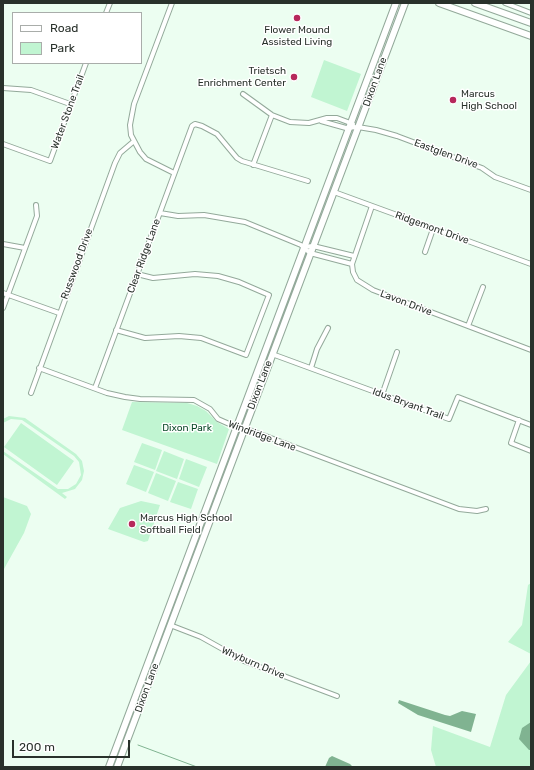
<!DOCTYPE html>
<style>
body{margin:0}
#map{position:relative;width:534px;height:770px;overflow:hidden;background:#ecfef1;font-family:Rubik,sans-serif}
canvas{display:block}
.frame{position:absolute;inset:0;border:4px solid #29312b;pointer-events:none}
.legend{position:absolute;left:12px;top:12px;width:130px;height:52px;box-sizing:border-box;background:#fff;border:1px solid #a9adaa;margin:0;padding:5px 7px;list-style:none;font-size:12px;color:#29312b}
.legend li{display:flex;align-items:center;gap:8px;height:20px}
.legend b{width:20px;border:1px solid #a9adaa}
.scale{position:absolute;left:12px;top:740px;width:118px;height:18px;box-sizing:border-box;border:2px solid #29312b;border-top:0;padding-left:5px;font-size:12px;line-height:14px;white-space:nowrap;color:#29312b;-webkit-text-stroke:3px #fff;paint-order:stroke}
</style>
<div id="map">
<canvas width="534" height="770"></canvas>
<div class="frame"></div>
<ul class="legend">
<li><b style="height:5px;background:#fff"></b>Road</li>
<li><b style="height:11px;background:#c1f5d2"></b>Park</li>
</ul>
<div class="scale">200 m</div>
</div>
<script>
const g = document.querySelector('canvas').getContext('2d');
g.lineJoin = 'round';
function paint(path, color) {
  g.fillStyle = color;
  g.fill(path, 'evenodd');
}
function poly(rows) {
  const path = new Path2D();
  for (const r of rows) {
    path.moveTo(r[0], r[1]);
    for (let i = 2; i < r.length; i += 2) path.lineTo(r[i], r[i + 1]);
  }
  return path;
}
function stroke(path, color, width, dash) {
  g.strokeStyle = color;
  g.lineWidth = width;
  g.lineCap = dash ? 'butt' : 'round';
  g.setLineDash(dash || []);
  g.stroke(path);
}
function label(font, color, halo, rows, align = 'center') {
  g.font = font + ' Rubik,sans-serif';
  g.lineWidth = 3;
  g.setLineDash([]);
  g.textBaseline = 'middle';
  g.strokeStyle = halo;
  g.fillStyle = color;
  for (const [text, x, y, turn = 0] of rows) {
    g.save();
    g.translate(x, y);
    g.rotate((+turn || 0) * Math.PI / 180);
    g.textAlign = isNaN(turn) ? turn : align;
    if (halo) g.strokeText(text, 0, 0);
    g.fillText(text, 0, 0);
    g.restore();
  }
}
const green = poly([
 [324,60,361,74,347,111,311,97],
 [132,402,187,403,197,406,206,411,217,422,229,429,217,464,122,430],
 [9,416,25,418,76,454,82,461,84,471,82,480,75,489,62,493,67,497,65,499,3,454,3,451,58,489,68,489,76,484,81,475,79,462,74,456,22,420,11,419,3,423,3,419],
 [21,423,74,461,57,485,4,447],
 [142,443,162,450,155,470,134,462],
 [164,451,184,459,177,479,156,471],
 [186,459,207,467,199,487,179,479],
 [134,465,154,472,146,492,126,484],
 [156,473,176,481,168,501,148,493],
 [178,482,198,489,191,509,170,502],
 [3,497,27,506,31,514,24,533,4,569],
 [141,501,160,505,148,541,144,542,108,529,120,508],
 [531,583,531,654,508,642,522,625,528,585],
 [531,661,531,767,436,767,431,750,433,726,490,747,506,695]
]);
const water = poly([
 [399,700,445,715,450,716,462,711,476,714,471,732,418,715,398,703],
 [531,722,531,750,529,750,519,739,522,728],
 [332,756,350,764,353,767,325,767,329,758]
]);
const stream = poly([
 [138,745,197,767]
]);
const street = poly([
 [172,3,134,104,130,125,131,135,140,152,146,159,174,173],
 [505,3,531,13],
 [106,13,110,3],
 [3,88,31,90,70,104],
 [243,94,272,115,290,122,309,123,327,118,337,118,353,124],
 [321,121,346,128,358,127,376,130,397,136,482,168,495,177,531,190],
 [3,144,50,161,86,63],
 [253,165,272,115],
 [334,192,531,264],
 [372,206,352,264,353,272,357,280,373,290,531,350],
 [160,213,178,216,204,215,245,222,301,245,310,253,352,264],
 [3,244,25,248],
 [304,247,313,246,354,256],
 [425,252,433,229],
 [3,293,59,313],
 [3,308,37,216,36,205],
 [468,326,483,287],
 [116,330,145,338,179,336,201,338,246,355,269,295,239,282,218,276,195,274,153,278,137,274],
 [272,354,449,419,458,397,531,425],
 [39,368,107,393,125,397,140,399,194,400,210,409,218,419,236,427,247,429,459,509,477,511,486,509],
 [311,368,317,349,328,328],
 [95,388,192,126,195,124,202,126,217,134,237,158,242,161,308,181],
 [31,393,115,163,120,153,133,142],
 [382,395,397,352],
 [519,420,511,443,531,451],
 [170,625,201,637,244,661,337,696]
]);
const secondary = poly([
 [439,3,531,36],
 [475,3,531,23],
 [109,767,396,3],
 [117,767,405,3]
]);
const markers = [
 [297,18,4,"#b6285b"],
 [294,77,4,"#b6285b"],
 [453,100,4,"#b6285b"],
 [132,524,4,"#b6285b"]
];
const poiNames = [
 ["Flower Mound",297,30,"center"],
 ["Assisted Living",297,42,"center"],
 ["Trietsch",286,71,"right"],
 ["Enrichment Center",286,83,"right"],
 ["Marcus",461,94],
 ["High School",461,106],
 ["Marcus High School",140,518],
 ["Softball Field",140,530]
];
const streetNames = [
 ["Dixon Lane",375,82,-70],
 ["Water Stone Trail",68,112,-70],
 ["Eastglen Drive",446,154,20],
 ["Ridgemont Drive",432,228,20],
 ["Clear Ridge Lane",144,256,-70],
 ["Russwood Drive",77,264,-70],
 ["Lavon Drive",406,303,21],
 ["Dixon Lane",260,385,-69],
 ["Idus Bryant Trail",408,404,20],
 ["Windridge Lane",262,436,20],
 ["Whyburn Drive",253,663,23],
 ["Dixon Lane",147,688,-70]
];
const parkNames = [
 ["Dixon Park",187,428]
];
paint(green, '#c1f5d2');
paint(water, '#80b391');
stroke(stream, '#80b391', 1);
stroke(street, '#93a99a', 6);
stroke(secondary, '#93a99a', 8);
stroke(street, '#fff', 4);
stroke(secondary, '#fff', 6);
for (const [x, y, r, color] of markers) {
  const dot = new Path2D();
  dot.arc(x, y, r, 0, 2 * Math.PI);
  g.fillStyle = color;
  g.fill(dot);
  stroke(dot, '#fff', 1.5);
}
label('10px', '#29312b', '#fff', poiNames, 'left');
label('10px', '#29312b', '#fff', streetNames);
label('10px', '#0b4a29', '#fff', parkNames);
</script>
